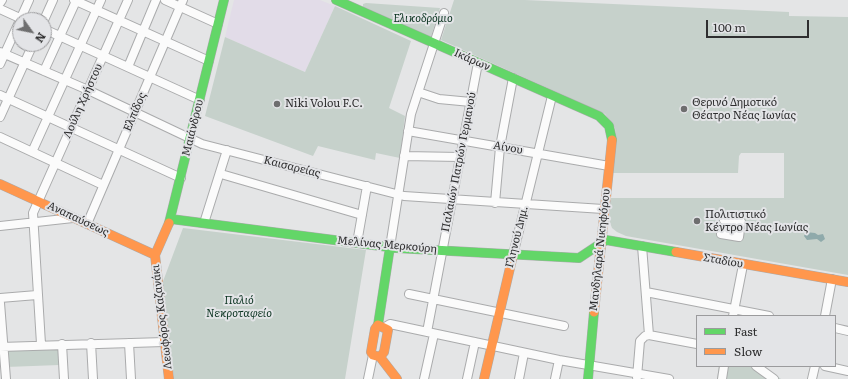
<!DOCTYPE html>
<meta charset="utf-8">
<style>
body{margin:0}
#map{position:relative;width:848px;height:379px;overflow:hidden;background:#e4e5e6;font-family:Literata,serif}
canvas{display:block}
.legend{position:absolute;left:696px;top:315px;width:140px;height:52px;box-sizing:border-box;background:#e3e4e7;border:1px solid #9b9b9d;margin:0;padding:5px 7px;list-style:none;font-size:12px;color:#2e2e2f}
.legend li{display:flex;align-items:center;gap:8px;height:20px}
.legend b{width:20px;border:1px solid #9b9b9d}
.north{position:absolute;left:12px;top:12px;width:40px;height:40px;box-sizing:border-box;background:#e3e4e7;border:1px solid #9b9b9d;border-radius:50%;rotate:123deg;font-size:11px;font-weight:700;line-height:16px;text-align:center;color:#2e2e2f}
.north::after{content:'';display:block;margin:auto;width:14px;height:18px;background:#6e6e6f;clip-path:polygon(50% 0,100% 100%,50% 72%,0 100%)}
.scale{position:absolute;left:706px;top:20px;width:103px;height:18px;box-sizing:border-box;border:2px solid #2e2e2f;border-top:0;padding-left:5px;font-size:12px;line-height:14px;white-space:nowrap;color:#2e2e2f;-webkit-text-stroke:3px #e3e4e7;paint-order:stroke}
</style>
<div id="map">
<canvas width="848" height="379"></canvas>
<ul class="legend">
<li><b style="height:5px;background:#63d668"></b>Fast</li>
<li><b style="height:5px;background:#ff974d"></b>Slow</li>
</ul>
<div class="north">N</div>
<div class="scale">100 m</div>
</div>
<script>
const g = document.querySelector('canvas').getContext('2d');
g.lineJoin = 'round';
function paint(path, color) {
  g.fillStyle = color;
  g.fill(path, 'evenodd');
}
function poly(rows) {
  const path = new Path2D();
  for (const r of rows) {
    path.moveTo(r[0], r[1]);
    for (let i = 2; i < r.length; i += 2) path.lineTo(r[i], r[i + 1]);
  }
  return path;
}
function stroke(path, color, width, dash) {
  g.strokeStyle = color;
  g.lineWidth = width;
  g.lineCap = dash ? 'butt' : 'round';
  g.setLineDash(dash || []);
  g.stroke(path);
}
function label(font, color, halo, rows, align = 'center') {
  g.font = font + ' Literata,serif';
  g.lineWidth = 4;
  g.setLineDash([]);
  g.textBaseline = 'middle';
  g.strokeStyle = halo;
  g.fillStyle = color;
  for (const [text, x, y, turn = 0] of rows) {
    g.save();
    g.translate(x, y);
    g.rotate((+turn || 0) * Math.PI / 180);
    g.textAlign = isNaN(turn) ? turn : align;
    if (halo) g.strokeText(text, 0, 0);
    g.fillText(text, 0, 0);
    g.restore();
  }
}
const industrial = poly([
 [234,0,320,0,335,6,305,72,225,37]
]);
const green = poly([
 [454,0,525,0,789,12,789,16,848,17,848,275,626,236,617,232,612,228,609,220,611,198,784,198,784,153,741,153,739,156,738,173,613,173,616,139,615,128,605,114,441,40],
 [366,3,440,8,431,37,363,7,363,4],
 [335,6,411,41,389,108,405,116,400,158,376,153,375,160,318,146,313,156,205,116,225,37,305,72],
 [183,228,366,250,345,379,174,379,162,284],
 [58,346,59,365,6,367,5,349],
 [719,366,763,366,781,379,717,379]
]);
const water = poly([
 [806,232,815,233,818,235,823,234,825,239,821,242,817,239,807,240,804,236]
]);
const street = poly([
 [74,0,209,61],
 [165,0,218,24],
 [0,3,2,0],
 [0,9,24,20],
 [20,20,29,0],
 [44,20,53,0],
 [44,29,200,100],
 [0,52,88,90,202,144,404,196,603,209],
 [0,64,20,20],
 [128,67,156,0],
 [44,71,76,1],
 [418,92,439,99,471,102],
 [0,95,181,178],
 [0,117,33,44],
 [408,131,609,166],
 [0,137,103,185],
 [32,152,101,0],
 [404,156,460,157],
 [221,174,362,215],
 [495,203,500,147,513,78],
 [204,223,227,150],
 [87,224,183,0],
 [0,226,73,218],
 [721,234,739,237,741,222,724,220],
 [357,243,367,186],
 [390,247,411,114,444,13],
 [513,255,552,96],
 [646,292,769,316],
 [409,294,564,326],
 [0,298,37,295],
 [0,303,6,379],
 [733,316,743,265],
 [825,316,832,279],
 [385,327,390,324,559,360,669,379],
 [835,328,848,331],
 [427,332,478,63],
 [649,335,697,344],
 [91,343,93,379],
 [129,343,131,379],
 [41,344,33,213,128,0],
 [62,344,64,379],
 [0,347,164,342],
 [756,366,774,379],
 [825,366,848,371],
 [637,377,640,341,645,336,649,335,642,246],
 [368,379,373,355],
 [424,379,434,334],
 [467,379,475,342],
 [519,379,524,353],
 [555,379,559,360],
 [722,379,724,366],
 [812,379,815,366]
]);
const fast = poly([
 [336,0,599,116,609,126,612,140],
 [171,219,396,248,579,258,606,240,676,252],
 [169,223,224,0],
 [378,325,390,247],
 [588,379,594,312]
]);
const slow = poly([
 [0,184,155,255],
 [169,223,155,255,169,379],
 [676,252,848,282],
 [594,312,612,140],
 [378,325,388,330,384,352,380,357,373,355,371,352,375,329,378,325],
 [380,357,397,379],
 [484,379,513,255]
]);
const markers = [
 [277,104,4,"#6e6e6f"],
 [684,109,4,"#6e6e6f"],
 [697,221,4,"#6e6e6f"]
];
const parkNames = [
 ["Ελικοδρόμιο",423,19],
 ["Παλιό",239,301],
 ["Νεκροταφείο",239,314]
];
const streetNames = [
 ["Ικάρων",472,60,24],
 ["Λούλη Χρήστου",83,101,-66],
 ["Ελπίδος",135,112,-67],
 ["Μαιάνδρου",193,128,-76],
 ["Αίνου",508,148,10],
 ["Παλαιών Πατρών Γερμανού",459,162,-79],
 ["Καισαρείας",292,167,14],
 ["Αναπαύσεως",78,219,25],
 ["Γληνού Δημ.",517,237,-76],
 ["Μελίνας Μερκούρη",387,245,5],
 ["Μανδηλαρά Νικηφόρου",600,250,-84],
 ["Σταδίου",723,261,10],
 ["Λεωφόρος Καζανάκι",162,317,-97]
];
const poiNames = [
 ["Θερινό Δημοτικό",692,103],
 ["Θέατρο Νέας Ιωνίας",692,116],
 ["Niki Volou F.C.",285,104],
 ["Πολιτιστικό",705,215],
 ["Κέντρο Νέας Ιωνίας",705,228]
];
paint(industrial, '#e2dce8');
paint(green, '#c6d1cb');
paint(water, '#8faaab');
stroke(street, '#aaabac', 10);
stroke(fast, '#aaabac', 10);
stroke(slow, '#aaabac', 10);
stroke(street, '#fbfbfb', 8);
stroke(fast, '#63d668', 9);
stroke(slow, '#ff974d', 9);
for (const [x, y, r, color] of markers) {
  const dot = new Path2D();
  dot.arc(x, y, r, 0, 2 * Math.PI);
  g.fillStyle = color;
  g.fill(dot);
  stroke(dot, '#e3e4e7', 1.5);
}
label('italic 11px', '#0b3421', '#e3e4e7', parkNames);
label('11px', '#2e2e2f', '#e3e4e7', streetNames);
label('11px', '#2e2e2f', '#e3e4e7', poiNames, 'left');
</script>
